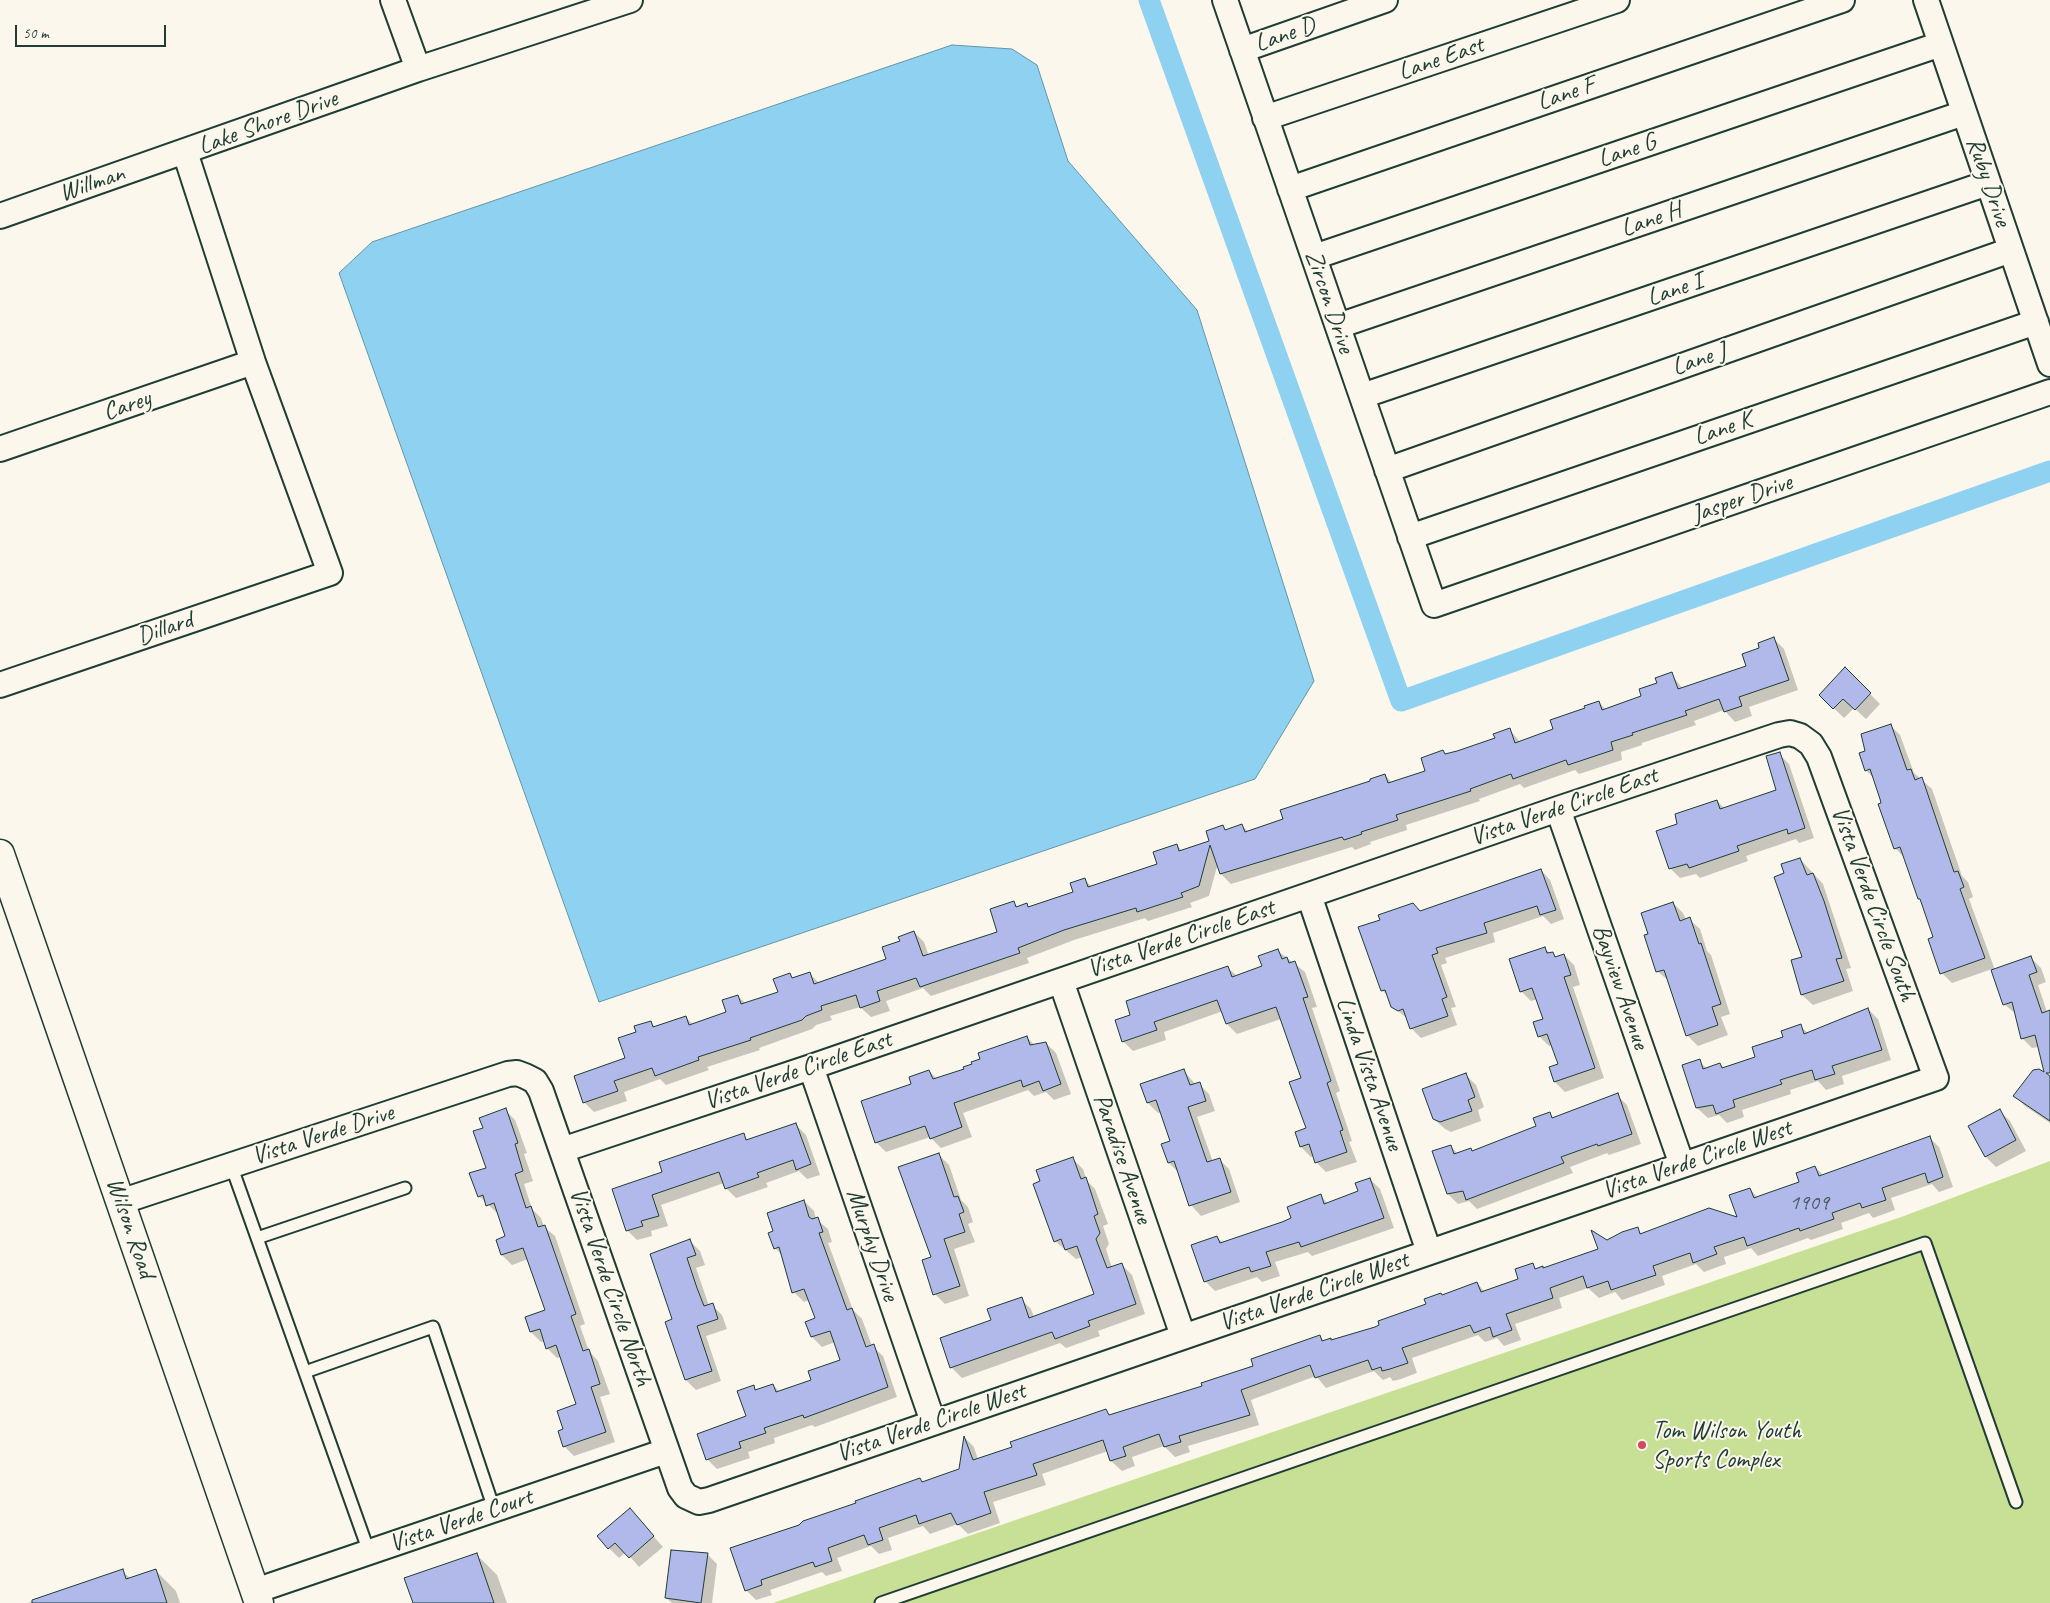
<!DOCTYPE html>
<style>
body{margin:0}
#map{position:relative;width:2050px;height:1603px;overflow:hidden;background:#fbf7ec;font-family:Caveat,sans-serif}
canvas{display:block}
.scale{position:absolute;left:15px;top:25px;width:151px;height:22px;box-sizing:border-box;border:2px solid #1f3d34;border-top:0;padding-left:6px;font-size:15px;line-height:18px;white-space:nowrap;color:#1f3d34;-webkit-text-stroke:4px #fbf7ec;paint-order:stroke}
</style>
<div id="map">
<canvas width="2050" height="1603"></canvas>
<div class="scale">50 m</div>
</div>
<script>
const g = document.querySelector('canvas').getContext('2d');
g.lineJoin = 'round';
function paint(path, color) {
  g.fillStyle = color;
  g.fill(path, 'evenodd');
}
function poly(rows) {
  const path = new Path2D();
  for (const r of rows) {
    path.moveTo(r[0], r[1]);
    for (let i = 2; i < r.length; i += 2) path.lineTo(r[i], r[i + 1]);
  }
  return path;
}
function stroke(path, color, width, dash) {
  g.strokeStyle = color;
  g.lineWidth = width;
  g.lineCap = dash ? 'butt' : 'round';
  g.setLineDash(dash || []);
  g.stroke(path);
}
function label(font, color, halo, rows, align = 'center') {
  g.font = font + ' Caveat,sans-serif';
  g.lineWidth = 4;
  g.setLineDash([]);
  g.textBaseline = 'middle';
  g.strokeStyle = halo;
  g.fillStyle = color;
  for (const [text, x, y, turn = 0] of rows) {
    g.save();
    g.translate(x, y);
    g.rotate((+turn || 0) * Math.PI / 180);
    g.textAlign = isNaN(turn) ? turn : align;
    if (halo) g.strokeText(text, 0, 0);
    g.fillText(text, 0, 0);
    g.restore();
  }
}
const green = poly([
 [2050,1161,2050,1603,773,1603,1904,1216]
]);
const water = poly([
 [952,45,1012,49,1037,65,1068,161,1197,310,1314,681,1255,779,599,1002,339,273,372,242,952,45]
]);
const shadow = poly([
 [1774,639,1784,649,1798,690,1749,707,1752,716,1735,722,1724,710,1694,721,1696,725,1642,743,1642,745,1621,752,1622,760,1579,774,1575,770,1524,788,1520,784,1479,799,1480,801,1406,825,1407,830,1370,842,1371,844,1355,850,1352,847,1231,884,1221,874,1218,863,1209,896,1190,903,1192,907,1148,921,1145,918,1074,940,1027,958,1029,963,931,996,923,988,886,1001,890,1011,871,1017,860,1007,830,1016,832,1020,816,1025,812,1029,759,1048,760,1050,707,1067,709,1070,666,1085,660,1079,624,1092,627,1101,594,1112,584,1102,627,1059,638,1033,651,1022,656,1028,686,1017,693,1025,728,1013,738,996,746,1004,779,993,790,975,794,979,809,973,820,984,888,960,901,942,914,932,924,942,929,956,999,932,1013,902,1018,907,1027,904,1030,908,1074,893,1084,879,1092,887,1158,865,1177,845,1182,851,1210,841,1223,827,1227,831,1242,826,1249,832,1285,819,1385,775,1392,783,1427,771,1443,752,1446,755,1496,739,1509,729,1520,742,1555,730,1599,702,1606,710,1643,696,1671,674,1683,689,1747,667,1761,648],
 [1845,669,1880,704,1866,719,1854,708,1844,718,1820,695],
 [1890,725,1900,735,1914,773,1932,789,1962,876,1968,882,1973,897,1969,899,1995,970,2031,958,2041,968,2046,982,2038,985,2047,1012,2050,1012,2050,1060,2039,1047,2032,1048,2022,1038,2016,1014,2004,1004,1992,969,1952,983,1942,973,1935,938,1906,859,1895,848,1875,780,1866,770,1867,752],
 [1779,754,1789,764,1814,838,1799,843,1796,839,1746,856,1748,861,1700,878,1696,874,1680,878,1670,868,1678,825,1717,801,1725,809,1778,791],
 [1800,859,1823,884,1851,968,1846,969,1853,991,1813,1005,1802,995,1792,961,1803,957,1786,874],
 [1541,870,1550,880,1564,919,1551,924,1543,916,1493,933,1495,942,1445,958,1447,963,1441,965,1456,1007,1451,1008,1457,1025,1421,1038,1411,1028,1408,1019,1393,1007,1390,998,1382,990,1421,912],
 [1673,903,1683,913,1686,920,1689,919,1700,929,1707,951,1711,955,1730,1014,1721,1017,1728,1035,1698,1046,1688,1036,1669,981,1657,971,1650,935],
 [1545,949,1557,958,1564,955,1574,965,1580,985,1573,987,1604,1078,1565,1092,1555,1082,1550,1068,1560,1065,1553,1045,1549,1046,1539,1036,1544,1020,1537,999,1531,1001,1521,991],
 [1278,951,1305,972,1317,1007,1312,1008,1340,1091,1336,1093,1352,1141,1349,1142,1357,1162,1326,1172,1316,1162,1314,1156,1311,1157,1301,1147,1307,1129,1302,1078,1281,1019,1237,1034,1227,1024,1223,1011,1164,1032,1166,1040,1133,1051,1123,1041,1132,1015,1228,968,1237,976,1263,967],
 [1868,1009,1878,1019,1891,1060,1842,1076,1844,1084,1826,1090,1818,1081,1790,1090,1791,1094,1742,1110,1744,1117,1727,1123,1719,1115,1708,1118,1697,1108,1699,1061,1707,1069,1720,1064,1724,1068,1757,1057,1800,1026,1808,1033],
 [1027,1037,1035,1046,1046,1043,1056,1053,1071,1094,1054,1100,1046,1092,1034,1096,1028,1090,963,1113,972,1137,941,1148,930,1137,886,1152,876,1142,913,1085,929,1071,937,1079,965,1069],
 [1184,1071,1196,1085,1199,1084,1209,1094,1215,1111,1197,1117,1213,1162,1219,1159,1229,1169,1240,1202,1201,1216,1191,1205,1179,1173,1169,1163,1172,1142,1162,1112,1158,1113,1148,1103,1142,1085],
 [1466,1075,1476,1085,1484,1107,1478,1110,1481,1121,1451,1132,1445,1129,1434,1119],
 [2050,1078,2050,1123,2025,1106,2015,1096],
 [1617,1095,1627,1105,1641,1144,1609,1155,1607,1153,1570,1167,1573,1173,1477,1209,1469,1201,1458,1204,1448,1194,1434,1151,1450,1146,1458,1154,1471,1150,1473,1152,1537,1126,1550,1114,1554,1118],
 [505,1110,515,1120,527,1153,524,1154,533,1181,524,1184,532,1209,541,1218,544,1227,555,1236,585,1324,580,1326,589,1351,598,1361,610,1394,600,1397,615,1442,574,1456,564,1446,564,1430,578,1405,561,1357,557,1358,547,1348,545,1341,541,1342,531,1332,527,1318,547,1311,528,1259,512,1265,502,1255,498,1240,507,1237,499,1215,479,1196,488,1168,484,1129],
 [2000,1111,2010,1121,2026,1151,1996,1167,1986,1157,1970,1127],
 [796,1125,806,1135,820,1175,807,1179,799,1171,766,1183,768,1187,736,1198,726,1188,724,1183,661,1205,668,1226,651,1231,652,1236,637,1240,627,1230,664,1173,743,1135,749,1141],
 [1929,1137,1939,1147,1953,1187,1939,1192,1932,1184,1891,1198,1895,1210,1873,1218,1869,1213,1841,1223,1843,1229,1811,1240,1808,1238,1758,1256,1751,1248,1724,1257,1726,1264,1704,1272,1696,1264,1662,1276,1665,1285,1622,1300,1615,1292,1599,1298,1588,1288,1559,1298,1562,1308,1515,1324,1521,1340,1504,1346,1497,1338,1485,1342,1478,1335,1412,1358,1417,1373,1401,1379,1393,1381,1390,1377,1383,1380,1374,1371,1326,1388,1316,1376,1251,1400,1259,1425,1188,1446,1190,1452,1175,1457,1164,1446,1132,1457,1135,1466,1122,1471,1111,1461,1108,1451,1042,1474,1046,1485,993,1502,1000,1523,968,1534,958,1524,930,1534,923,1526,888,1538,892,1550,879,1554,871,1546,837,1558,842,1571,826,1576,822,1572,770,1590,772,1595,756,1600,746,1590,800,1526,920,1480,923,1483,961,1469,965,1438,974,1447,978,1460,1014,1448,1105,1411,1111,1416,1203,1387,1255,1367,1320,1336,1325,1342,1332,1341,1375,1328,1428,1305,1441,1294,1443,1296,1477,1283,1485,1292,1520,1280,1532,1265,1537,1269,1544,1269,1599,1250,1607,1241,1637,1229,1643,1235,1739,1219,1750,1189,1758,1198,1801,1182,1815,1167,1823,1175],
 [939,1155,949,1165,961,1200,968,1207,973,1222,968,1224,975,1242,954,1249,969,1296,945,1304,935,1294,933,1258],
 [1073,1159,1083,1169,1087,1181,1095,1189,1108,1224,1103,1226,1109,1244,1106,1249,1112,1268,1122,1265,1132,1275,1145,1314,1098,1331,1100,1336,1066,1348,1060,1343,962,1378,952,1368,942,1338,992,1321,1021,1299,1031,1309,1034,1317,1096,1295,1082,1257,1076,1259,1055,1241],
 [1370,1179,1380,1189,1394,1228,1312,1256,1308,1252,1275,1262,1280,1276,1262,1282,1257,1277,1215,1291,1205,1281,1217,1237,1223,1243,1293,1218,1321,1196,1328,1204,1360,1192],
 [804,1201,814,1211,816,1219,828,1229,832,1242,828,1243,853,1310,862,1319,872,1346,883,1356,897,1397,815,1427,812,1425,774,1438,775,1443,748,1452,750,1458,717,1469,707,1459,747,1417,753,1387,757,1390,773,1385,780,1392,813,1381,841,1361,835,1342,822,1347,812,1337,807,1323,816,1319,809,1300,804,1302,794,1292,783,1256,775,1248,775,1232],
 [690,1241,700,1251,705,1265,696,1268,709,1306,712,1305,722,1315,727,1329,706,1336,721,1381,696,1390,686,1380,674,1320],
 [630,1510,663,1547,639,1567,626,1552,619,1558,609,1548],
 [476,1554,497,1575,507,1603,414,1603],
 [707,1554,717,1564,712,1603,672,1603,666,1598],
 [155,1570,176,1591,180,1603,28,1603,122,1571,131,1579]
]);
const canal = poly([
 [1149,0,1401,701,2050,471]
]);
const building = poly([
 [1774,637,1789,680,1739,697,1742,706,1724,712,1719,699,1685,711,1687,715,1632,733,1633,735,1611,742,1613,750,1568,765,1566,760,1513,779,1511,774,1470,789,1471,791,1396,815,1398,820,1361,832,1362,834,1344,840,1342,837,1220,874,1210,845,1199,886,1181,893,1183,897,1137,912,1136,908,1064,930,1018,948,1020,953,920,987,916,978,877,991,880,1001,860,1008,856,995,821,1006,822,1010,806,1016,802,1020,750,1038,751,1040,698,1057,699,1060,655,1076,652,1068,614,1081,618,1091,583,1103,574,1076,625,1058,618,1038,636,1032,634,1026,651,1021,653,1027,686,1016,689,1025,726,1012,722,1000,738,995,741,1004,778,992,773,979,790,973,792,978,810,972,814,984,886,959,882,947,900,941,898,937,914,931,923,956,997,932,990,909,1014,901,1016,907,1027,903,1028,907,1073,892,1070,883,1085,878,1088,887,1157,864,1153,852,1177,844,1179,851,1209,841,1206,831,1223,825,1225,830,1242,824,1245,832,1283,819,1280,810,1370,781,1370,779,1385,774,1388,783,1425,771,1421,758,1443,750,1445,754,1457,751,1495,738,1493,734,1510,728,1515,743,1553,729,1550,720,1585,708,1584,706,1599,701,1602,710,1641,696,1639,689,1657,683,1655,678,1672,672,1678,689,1746,666,1742,654,1759,648,1758,643,1774,637],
 [1845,667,1871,693,1855,710,1843,699,1833,709,1819,695,1845,667],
 [1891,724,1907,770,1911,769,1915,780,1922,777,1954,872,1958,871,1964,887,1960,889,1985,958,1940,974,1928,939,1933,937,1920,899,1918,899,1900,847,1894,849,1878,804,1881,803,1880,799,1870,769,1865,771,1859,753,1865,751,1861,734,1891,724],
 [1780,752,1805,828,1788,834,1787,829,1737,846,1739,851,1689,868,1687,864,1669,869,1656,831,1677,824,1675,814,1717,800,1720,809,1776,790,1766,756,1780,752],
 [1800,858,1807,875,1813,873,1824,901,1842,958,1836,959,1844,981,1801,995,1791,960,1802,957,1774,877,1784,873,1781,864,1800,858],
 [1541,869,1556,910,1540,915,1537,906,1484,923,1487,933,1436,948,1438,953,1432,955,1447,997,1442,999,1448,1016,1410,1029,1403,1009,1398,1011,1391,1007,1385,990,1381,991,1358,927,1380,920,1378,915,1413,903,1420,911,1541,869],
 [1673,902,1680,921,1690,917,1699,944,1701,943,1721,1004,1712,1007,1718,1025,1686,1036,1664,970,1656,972,1644,935,1648,934,1641,913,1673,902],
 [1545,947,1547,953,1553,952,1555,957,1564,954,1571,975,1564,977,1595,1068,1554,1082,1549,1067,1558,1064,1547,1034,1538,1037,1533,1022,1543,1019,1532,988,1520,992,1509,959,1545,947],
 [1278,949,1282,959,1287,957,1289,963,1295,961,1308,997,1303,998,1331,1081,1327,1083,1343,1130,1340,1131,1347,1152,1315,1163,1309,1144,1300,1147,1295,1132,1306,1128,1289,1082,1301,1078,1276,1007,1226,1024,1217,1000,1154,1022,1157,1030,1122,1042,1115,1020,1130,1015,1126,1001,1228,966,1232,977,1262,966,1258,956,1278,949],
 [2031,956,2037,972,2029,975,2042,1013,2050,1010,2050,1073,2046,1073,2050,1076,2050,1121,2013,1096,2033,1070,2039,1069,2044,1072,2035,1035,2021,1039,2012,1002,2003,1005,1991,970,2031,956],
 [1868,1008,1882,1050,1832,1066,1835,1074,1815,1080,1812,1070,1780,1080,1782,1084,1733,1100,1735,1107,1716,1114,1713,1105,1696,1108,1682,1065,1700,1059,1703,1069,1720,1063,1722,1068,1755,1057,1752,1047,1783,1037,1781,1031,1801,1024,1804,1034,1868,1008],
 [1027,1036,1030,1045,1046,1042,1061,1084,1043,1091,1039,1081,1023,1087,1021,1080,954,1103,962,1127,930,1139,925,1126,875,1143,861,1101,911,1084,909,1077,929,1070,933,1079,964,1069,963,1067,972,1064,971,1062,980,1059,978,1053,1027,1036],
 [1184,1069,1190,1085,1200,1082,1206,1101,1188,1107,1207,1162,1220,1158,1231,1192,1189,1206,1174,1161,1168,1163,1161,1144,1170,1141,1156,1100,1147,1103,1140,1084,1184,1069],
 [1466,1073,1475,1097,1468,1100,1472,1111,1440,1122,1433,1119,1422,1089,1466,1073],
 [1618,1093,1632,1134,1598,1146,1597,1144,1561,1157,1564,1163,1466,1200,1463,1191,1447,1194,1432,1151,1451,1145,1454,1154,1471,1148,1472,1151,1536,1126,1533,1118,1550,1112,1552,1118,1618,1093],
 [506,1108,518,1143,515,1144,523,1171,515,1174,526,1208,531,1206,538,1227,545,1225,576,1314,571,1316,583,1351,589,1349,600,1384,591,1387,606,1432,563,1447,558,1431,563,1429,557,1411,576,1404,556,1345,546,1349,540,1329,530,1332,525,1317,545,1310,523,1248,501,1255,496,1240,505,1236,494,1203,486,1206,483,1195,478,1197,469,1173,486,1168,473,1131,483,1128,479,1118,506,1108],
 [2000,1109,2016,1140,1985,1157,1968,1126,2000,1109],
 [796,1123,811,1164,796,1170,793,1160,757,1173,759,1177,725,1189,719,1172,652,1195,659,1216,641,1221,643,1226,626,1231,612,1189,662,1172,659,1162,744,1133,746,1140,796,1123],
 [1930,1136,1943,1177,1928,1183,1925,1173,1882,1188,1886,1200,1862,1208,1860,1203,1832,1213,1834,1219,1800,1231,1799,1228,1747,1246,1744,1237,1714,1247,1717,1254,1693,1263,1690,1253,1653,1266,1656,1275,1611,1290,1608,1281,1587,1288,1583,1276,1550,1288,1553,1298,1506,1314,1512,1330,1493,1337,1490,1327,1474,1333,1470,1325,1402,1348,1408,1363,1390,1369,1382,1371,1381,1367,1372,1370,1368,1360,1315,1378,1310,1365,1241,1390,1250,1415,1179,1436,1181,1442,1164,1447,1159,1434,1123,1447,1126,1456,1110,1461,1103,1440,1033,1464,1037,1475,984,1492,991,1513,957,1525,951,1513,919,1524,916,1515,879,1528,883,1540,868,1545,864,1535,828,1548,832,1561,815,1567,813,1562,761,1580,762,1585,745,1591,730,1548,799,1525,803,1521,856,1503,855,1501,920,1478,922,1482,956,1470,959,1469,964,1436,973,1460,1012,1447,1010,1442,1106,1409,1109,1415,1202,1386,1201,1383,1253,1366,1251,1359,1320,1335,1322,1341,1331,1338,1331,1340,1375,1327,1379,1325,1378,1321,1426,1304,1424,1299,1441,1293,1442,1295,1477,1282,1481,1292,1518,1279,1515,1269,1533,1263,1535,1269,1543,1266,1543,1268,1598,1249,1591,1230,1607,1240,1622,1232,1638,1227,1640,1234,1709,1208,1737,1217,1729,1195,1750,1188,1754,1198,1759,1196,1799,1182,1796,1173,1815,1166,1819,1176,1930,1136],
 [939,1153,954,1197,958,1196,964,1212,959,1214,965,1232,944,1239,960,1286,933,1295,922,1260,931,1257,898,1167,939,1153],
 [1073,1157,1081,1179,1086,1177,1098,1214,1094,1216,1100,1233,1096,1239,1107,1268,1122,1263,1136,1304,1088,1321,1090,1326,1055,1339,1052,1332,950,1368,940,1338,991,1320,987,1309,1022,1297,1029,1318,1094,1294,1077,1246,1065,1250,1061,1239,1054,1242,1033,1184,1040,1181,1036,1170,1073,1157],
 [1370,1178,1384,1218,1301,1247,1299,1242,1266,1252,1271,1266,1251,1272,1249,1267,1204,1282,1191,1245,1217,1236,1220,1243,1282,1222,1291,1218,1287,1207,1321,1194,1324,1204,1358,1191,1355,1183,1370,1178],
 [804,1200,809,1217,812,1219,818,1217,823,1232,819,1233,847,1310,852,1308,866,1347,874,1344,888,1387,804,1418,803,1415,764,1428,766,1433,739,1442,741,1448,706,1460,697,1434,746,1416,737,1391,754,1385,755,1390,773,1384,776,1392,811,1380,808,1371,840,1360,830,1331,811,1337,805,1322,815,1318,804,1289,792,1293,779,1247,774,1249,768,1233,773,1231,767,1213,804,1200],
 [690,1239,696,1255,687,1258,697,1288,704,1306,713,1303,718,1319,697,1326,712,1371,685,1380,665,1322,672,1319,650,1254,690,1239],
 [630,1508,654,1536,629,1558,615,1543,608,1549,597,1536,630,1508],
 [671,1550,708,1553,701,1603,665,1598,671,1550],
 [477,1553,494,1603,413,1603,404,1578,477,1553],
 [123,1569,126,1579,156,1569,167,1603,32,1603,32,1600,123,1569]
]);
const lane = poly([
 [231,1165,369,1552],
 [257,1238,405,1188],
 [305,1372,433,1327,494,1509],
 [881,1603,1925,1243,2016,1502]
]);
const street = poly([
 [393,0,418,69],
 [1225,0,1434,605,2050,392],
 [1926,0,2050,364],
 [1242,50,1385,0],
 [1265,118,1617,0],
 [1290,189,1842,0],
 [0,216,418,69,630,0],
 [1314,257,1941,44],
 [1338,326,1964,113],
 [1362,396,1988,183],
 [0,449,253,362],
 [1387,470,2011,250],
 [1410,537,2036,322],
 [0,685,330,573,253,362,185,152],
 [1558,809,1682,1165],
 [1309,895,1429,1252],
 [1061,981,1183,1336],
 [811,1067,933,1422],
 [120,1202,508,1074,517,1073,525,1076,535,1081,541,1091,680,1488,686,1496,699,1502,709,1500,1936,1078,1819,757,1811,744,1800,736,1790,733,1779,735,1558,809,811,1067,562,1150],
 [255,1591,666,1451]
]);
const secondary = poly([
 [0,854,259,1603]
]);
const markers = [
 [1642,1445,5,"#d1495b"]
];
const numberNames = [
 ["1909",1809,1203]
];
const streetNames = [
 ["Lane D",1285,35,-19],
 ["Lane East",1441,59,-19],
 ["Lane F",1566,94,-19],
 ["Lake Shore Drive",268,123,-20],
 ["Lane G",1627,151,-19],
 ["Ruby Drive",1988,182,71],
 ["Willman",92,184,-19],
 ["Lane H",1651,220,-19],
 ["Lane I",1675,290,-19],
 ["Zircon Drive",1329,302,71],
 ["Lane J",1699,360,-19],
 ["Carey",127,406,-19],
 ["Lane K",1723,429,-19],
 ["Jasper Drive",1742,499,-19],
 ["Dillard",165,629,-19],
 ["Vista Verde Circle East",1564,807,-19],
 ["Vista Verde Circle South",1873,904,70],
 ["Vista Verde Circle East",1181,939,-19],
 ["Bayview Avenue",1620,987,71],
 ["Vista Verde Circle East",798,1071,-19],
 ["Linda Vista Avenue",1369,1074,71],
 ["Vista Verde Drive",323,1135,-18],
 ["Paradise Avenue",1122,1159,71],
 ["Vista Verde Circle West",1697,1160,-19],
 ["Wilson Road",130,1228,71],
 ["Murphy Drive",872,1245,71],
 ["Vista Verde Circle North",610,1287,71],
 ["Vista Verde Circle West",1314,1292,-19],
 ["Vista Verde Circle West",931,1423,-19],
 ["Vista Verde Court",461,1521,-19]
];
const poiNames = [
 ["Tom Wilson Youth",1652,1431],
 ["Sports Complex",1652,1460]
];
paint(green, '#c8e096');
paint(water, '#8fd1f1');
stroke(water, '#6296a5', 1);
paint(shadow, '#0003');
stroke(canal, '#8fd1f1', 21);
paint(building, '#b0b9ea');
stroke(building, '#1f3d34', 1);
stroke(lane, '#1f3d34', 15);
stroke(street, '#1f3d34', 28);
stroke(secondary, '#1f3d34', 31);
stroke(lane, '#fbf7ec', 11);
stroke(street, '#fbf7ec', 24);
stroke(secondary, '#fbf7ec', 28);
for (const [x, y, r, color] of markers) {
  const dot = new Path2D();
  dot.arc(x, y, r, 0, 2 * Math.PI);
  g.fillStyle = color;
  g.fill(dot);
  stroke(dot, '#fbf7ec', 2);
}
label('22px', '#435c62', null, numberNames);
label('25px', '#1f3d34', '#fbf7ec', streetNames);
label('25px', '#1f3d34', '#fbf7ec', poiNames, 'left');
</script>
